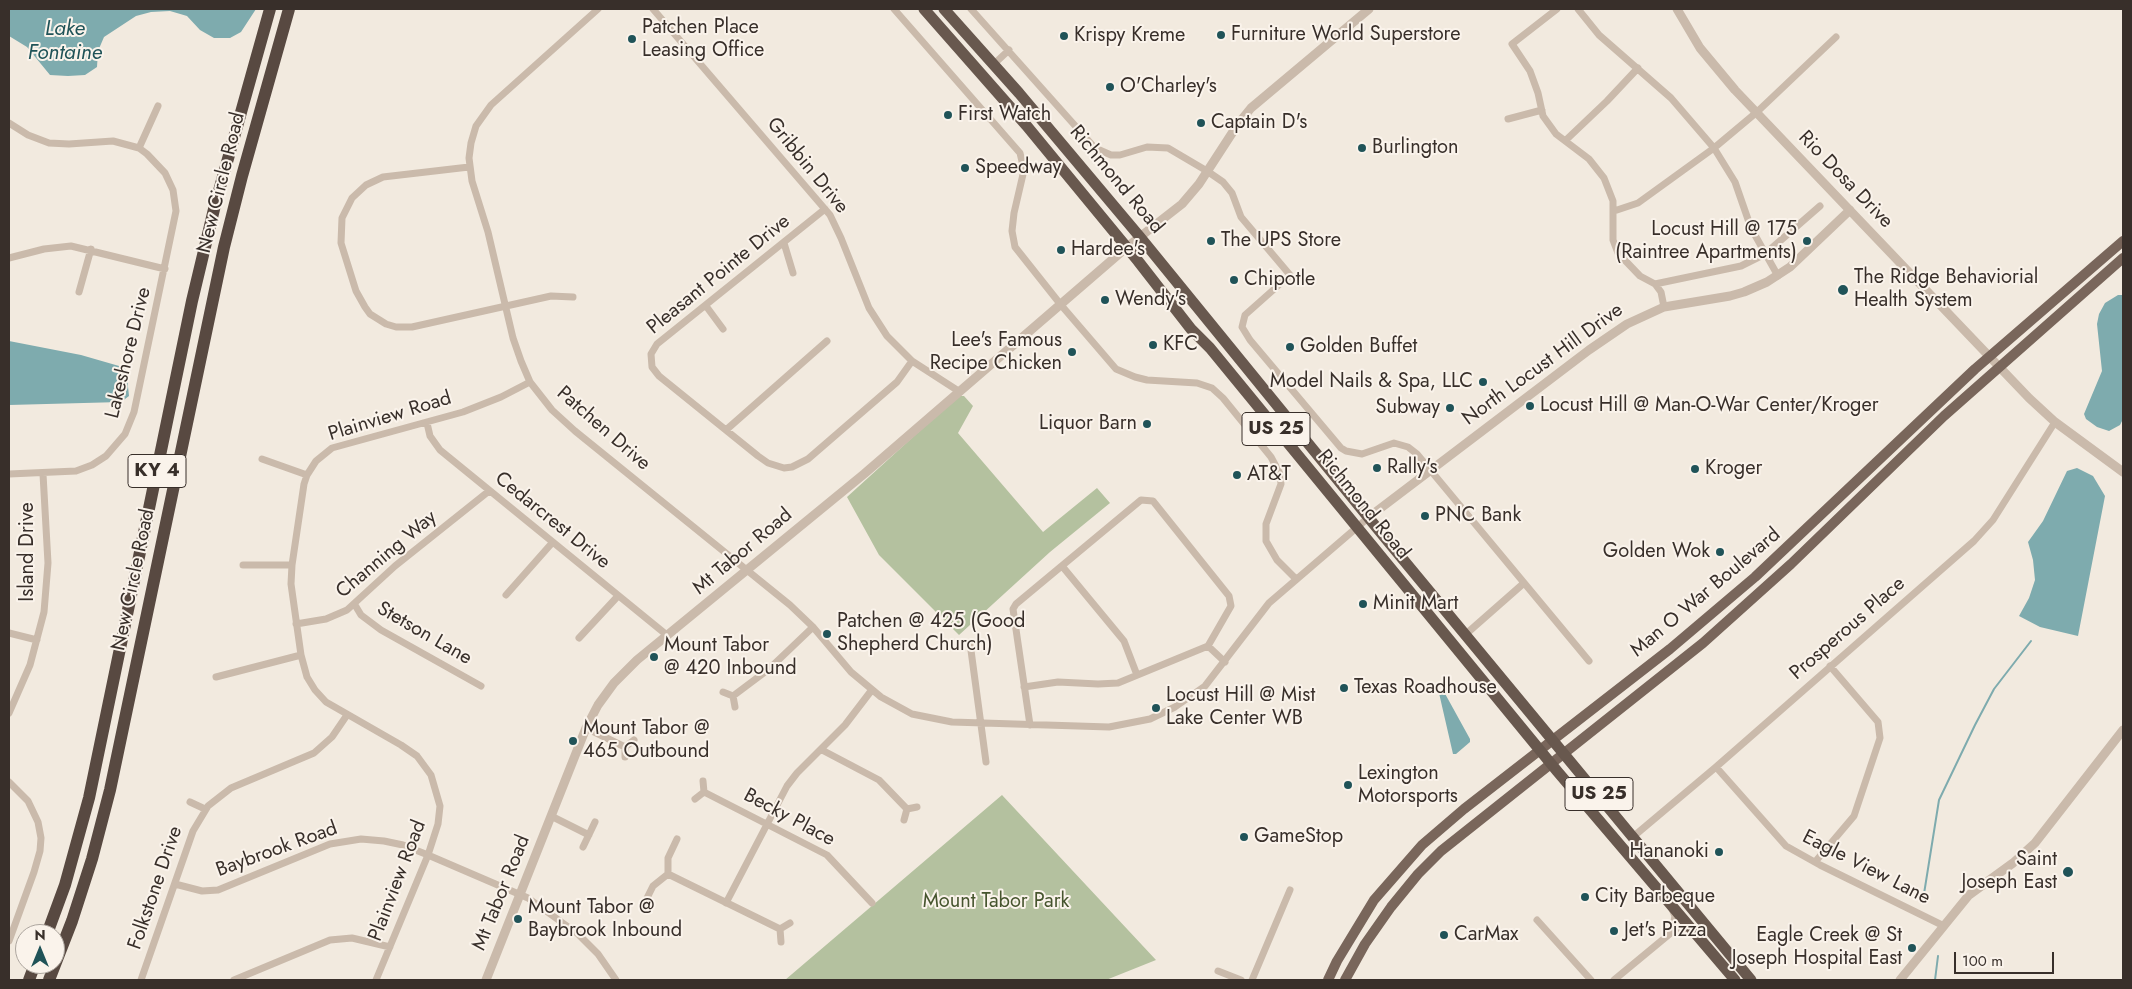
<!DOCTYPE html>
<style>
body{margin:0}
#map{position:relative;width:2132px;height:989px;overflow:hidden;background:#f2eadf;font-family:Jost,sans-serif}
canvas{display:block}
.frame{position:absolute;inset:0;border:10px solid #382f2a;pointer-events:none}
.north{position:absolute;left:15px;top:924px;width:50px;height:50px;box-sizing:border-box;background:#faf3eb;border:1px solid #aca59e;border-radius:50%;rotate:0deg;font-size:14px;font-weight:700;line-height:20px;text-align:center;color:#382f2a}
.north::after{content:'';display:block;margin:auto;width:18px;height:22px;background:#205358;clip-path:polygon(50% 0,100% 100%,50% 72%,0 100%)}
.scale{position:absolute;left:1954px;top:952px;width:100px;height:22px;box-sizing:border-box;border:2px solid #382f2a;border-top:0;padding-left:6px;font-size:15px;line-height:18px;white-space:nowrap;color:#382f2a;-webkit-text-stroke:4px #faf3eb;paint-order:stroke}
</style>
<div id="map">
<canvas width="2132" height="989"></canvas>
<div class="frame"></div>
<div class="north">N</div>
<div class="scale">100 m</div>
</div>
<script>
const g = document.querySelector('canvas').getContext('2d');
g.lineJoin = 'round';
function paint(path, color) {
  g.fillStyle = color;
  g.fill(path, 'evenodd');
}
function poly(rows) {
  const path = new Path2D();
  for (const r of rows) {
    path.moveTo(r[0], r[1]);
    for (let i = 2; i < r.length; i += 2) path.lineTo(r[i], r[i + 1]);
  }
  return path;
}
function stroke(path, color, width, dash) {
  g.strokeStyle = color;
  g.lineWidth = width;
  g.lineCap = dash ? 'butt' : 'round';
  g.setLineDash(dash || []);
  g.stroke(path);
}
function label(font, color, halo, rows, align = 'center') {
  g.font = font + ' Jost,sans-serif';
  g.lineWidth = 4;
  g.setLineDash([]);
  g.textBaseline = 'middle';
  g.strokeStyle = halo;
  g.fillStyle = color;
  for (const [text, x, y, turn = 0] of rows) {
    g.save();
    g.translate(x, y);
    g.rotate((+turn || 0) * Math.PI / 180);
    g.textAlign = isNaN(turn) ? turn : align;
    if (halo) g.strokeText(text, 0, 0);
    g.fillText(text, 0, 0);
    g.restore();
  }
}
const green = poly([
 [958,396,964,396,973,406,958,433,1043,532,1097,488,1110,503,1050,552,959,635,879,555,847,497],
 [1002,795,1156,960,1106,980,785,980]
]);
const water = poly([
 [9,9,256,9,241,32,230,38,214,38,200,30,187,16,170,11,151,12,136,16,104,37,98,51,97,67,85,75,68,76,50,75,27,47,9,36],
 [2118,295,2123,295,2123,419,2120,425,2109,431,2097,427,2086,419,2084,414,2102,371,2097,324,2099,314,2105,303],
 [9,341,81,355,126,368,129,396,121,402,9,405],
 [2077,468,2093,476,2105,496,2078,636,2040,627,2019,616,2029,598,2035,580,2033,560,2028,542,2043,521,2067,471],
 [1443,690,1470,739,1470,742,1456,754,1453,754,1439,693]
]);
const stream = poly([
 [1923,900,1939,800,1975,725,1994,689,2031,641],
 [1935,980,1938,956]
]);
const minor = poly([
 [598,9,491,105,476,126,471,143,469,158,472,181,488,232,513,338,521,361,530,382,552,410,575,431,790,605,813,627,851,672,881,697,912,714,952,722,1109,727,1150,719,1175,707,1205,686,1269,603,1369,517],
 [653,9,830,215,841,238,869,308,887,336,912,361,960,392],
 [894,9,1020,153,1024,170,1014,213,1012,231,1015,247,1061,305,1116,369,1135,377,1147,380,1197,383,1212,388,1223,398,1271,457,1280,474,1281,484,1266,524,1266,541,1277,560,1296,579],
 [971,9,1095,148,1111,155,1120,155,1147,147,1168,148,1207,171,1223,182,1232,193,1241,217,1290,275,1245,315,1242,327,1250,340,1341,448,1346,451,1362,454,1394,443,1408,447,1417,454,1589,661],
 [1557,9,1512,44,1530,71,1538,93,1543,116,1556,134,1589,159,1604,178,1613,201,1613,240,1618,253,1640,276,1655,284,1661,292,1664,307],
 [1578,9,1599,35,1671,98,1714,148,1757,112,1836,37],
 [994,64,1009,50],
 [1508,119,1542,110],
 [9,123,28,135,49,143,69,144,113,141,139,148,147,154,165,173,173,190,176,211,134,412,125,434,106,456,92,465,76,471,9,474],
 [1566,140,1607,101,1638,68],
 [139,148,158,106],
 [469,167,383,177,366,185,352,198,342,218,341,243,356,291,365,307,370,314,386,324,396,327,412,327,551,296,573,297],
 [825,209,657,344,651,354,652,367,659,376,758,456,768,463,784,468,792,467,808,459,897,382,912,361],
 [1614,211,1638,203,1714,148,1735,182,1751,228,1778,276],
 [784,243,793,273],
 [9,258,44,249,71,246,165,269],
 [1655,284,1741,266,1765,254,1820,206],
 [79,292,91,249],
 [706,306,723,329],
 [427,423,430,436,440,450,668,636],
 [726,430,827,341],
 [262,459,307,475],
 [243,565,292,565],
 [1062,566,1124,641,1137,675],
 [506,595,552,543],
 [355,605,361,615,381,630,481,686],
 [296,624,326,619,347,610,395,566,489,491],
 [9,633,37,640],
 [1466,634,1524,583],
 [579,638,618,596],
 [970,643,986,762],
 [1208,646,1225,662],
 [216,677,301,655],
 [1024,687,1058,682,1098,684,1118,683,1208,646,1231,606,1229,596,1153,501,1141,500,1016,604,1013,609,1030,725],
 [723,692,733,696,735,707],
 [733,696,769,669,813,627],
 [9,713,30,665,44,612,48,563,43,474],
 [586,728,625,747],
 [822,750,879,780,907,809],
 [625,757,625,747,634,740],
 [1716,767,1786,846,1820,865,1944,926],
 [9,782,28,801,38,822,41,838,40,851,34,872,9,941],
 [704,792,827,855,872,903],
 [695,799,704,792,703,781],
 [190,802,205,809],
 [551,816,589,835],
 [904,820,907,809,917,807],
 [1634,836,1716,767,1974,541,1993,520,2055,422],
 [583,847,595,822],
 [1815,862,1854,816,1880,738,1878,722,1830,666],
 [668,874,780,929],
 [175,884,202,891,218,890,330,844,361,839,384,841,403,845,428,855,528,898,578,934,598,954,616,980],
 [726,903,787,786,797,773,845,725,871,691],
 [644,904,653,886,668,874,668,858,677,839],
 [1537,920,1591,980],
 [1672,932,1675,916,1672,909],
 [781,942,780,929,790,923],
 [1218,971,1241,980],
 [141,980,193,831,208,806,231,788,314,753,332,737,347,715],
 [234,980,330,940,352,938,390,947],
 [376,980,428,855,438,824,440,806,431,775,417,756,401,745,326,702,315,690,307,677,301,655,291,584,292,565,304,484,307,475,316,461,332,448,463,412,501,397,530,382],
 [1252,980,1290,890],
 [1614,980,1672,932,1687,928,1692,932]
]);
const tertiary = poly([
 [1677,9,1700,48,1735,90,2029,398,2055,422,2123,472],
 [1369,517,1589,350,1627,324,1664,307,1730,296,1744,292,1767,282,1790,267,1850,210],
 [486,980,586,728,598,705,614,683,637,660,864,474,1127,247,1182,204,1199,184,1238,124,1251,108,1369,9],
 [1900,980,1969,895,2013,863,2035,843,2123,730]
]);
const primary = poly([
 [1328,980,1337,961,1374,900,1422,845,1464,809,1670,649,1755,577,1975,369,2123,241],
 [1345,980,1365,944,1391,907,1418,874,1441,851,1703,643,1791,564,1944,416,2123,258]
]);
const trunk = poly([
 [924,9,1026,125,1138,261,1191,329,1210,348,1557,771,1735,980],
 [944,9,1019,93,1140,237,1377,528,1751,980]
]);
const motorway = poly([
 [47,934,65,885,89,798,192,301,215,205,270,9],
 [29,980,35,964],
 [49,980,72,921,92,859,110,790,224,247,242,176,289,9]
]);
const markers = [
 [1221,35,5,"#205358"],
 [1064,36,5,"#205358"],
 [632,39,5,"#205358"],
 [1110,87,5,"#205358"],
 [948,115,5,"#205358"],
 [1201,123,5,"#205358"],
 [1362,148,5,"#205358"],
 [965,168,5,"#205358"],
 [1211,241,5,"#205358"],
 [1807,241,5,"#205358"],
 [1061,250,5,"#205358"],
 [1234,280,5,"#205358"],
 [1843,290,6,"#205358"],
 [1105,300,5,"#205358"],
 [1153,345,5,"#205358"],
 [1290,347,5,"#205358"],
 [1072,352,5,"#205358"],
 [1483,382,5,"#205358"],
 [1530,406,5,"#205358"],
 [1450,408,5,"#205358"],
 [1147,424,5,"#205358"],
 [1377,468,5,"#205358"],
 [1695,469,5,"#205358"],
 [1237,475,5,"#205358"],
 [1425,516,5,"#205358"],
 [1720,552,5,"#205358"],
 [1363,604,5,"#205358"],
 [827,634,5,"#205358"],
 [654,657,5,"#205358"],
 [1344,688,5,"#205358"],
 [1156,708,5,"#205358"],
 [573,741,5,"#205358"],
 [1348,785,5,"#205358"],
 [1244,837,5,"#205358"],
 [1719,852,5,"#205358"],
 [2068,872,6,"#205358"],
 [1585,897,5,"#205358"],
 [518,919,5,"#205358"],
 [1614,931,5,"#205358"],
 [1444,935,5,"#205358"],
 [1912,948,5,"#205358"]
];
const shields = [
 [1276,429,68],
 [157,471,58],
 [1599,794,68]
];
const shieldNames = [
 ["US 25",1276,429],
 ["KY 4",157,471],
 ["US 25",1599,794]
];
const poiNames = [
 ["Patchen Place",642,28],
 ["Leasing Office",642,51],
 ["Furniture World Superstore",1231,35],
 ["Krispy Kreme",1074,36],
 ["O'Charley's",1120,87],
 ["First Watch",958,115],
 ["Captain D's",1211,123],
 ["Burlington",1372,148],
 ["Speedway",975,168],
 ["Locust Hill @ 175",1797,230,"right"],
 ["(Raintree Apartments)",1797,253,"right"],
 ["The UPS Store",1221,241],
 ["Hardee's",1071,250],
 ["The Ridge Behaviorial",1854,278],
 ["Health System",1854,301],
 ["Chipotle",1244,280],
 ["Wendy's",1115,300],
 ["Lee's Famous",1062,341,"right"],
 ["Recipe Chicken",1062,364,"right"],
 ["KFC",1163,345],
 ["Golden Buffet",1300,347],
 ["Model Nails & Spa, LLC",1473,382,"right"],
 ["Locust Hill @ Man-O-War Center/Kroger",1540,406],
 ["Subway",1440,408,"right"],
 ["Liquor Barn",1137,424,"right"],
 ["Rally's",1387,468],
 ["Kroger",1705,469],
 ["AT&T",1247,475],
 ["PNC Bank",1435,516],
 ["Golden Wok",1710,552,"right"],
 ["Minit Mart",1373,604],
 ["Patchen @ 425 (Good",837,622],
 ["Shepherd Church)",837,645],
 ["Mount Tabor",664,646],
 ["@ 420 Inbound",664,669],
 ["Texas Roadhouse",1354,688],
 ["Locust Hill @ Mist",1166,696],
 ["Lake Center WB",1166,719],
 ["Mount Tabor @",583,729],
 ["465 Outbound",583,752],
 ["Lexington",1358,774],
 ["Motorsports",1358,797],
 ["GameStop",1254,837],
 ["Hananoki",1709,852,"right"],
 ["Saint",2057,860,"right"],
 ["Joseph East",2057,883,"right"],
 ["City Barbeque",1595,897],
 ["Mount Tabor @",528,908],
 ["Baybrook Inbound",528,931],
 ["Jet's Pizza",1624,931],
 ["CarMax",1454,935],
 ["Eagle Creek @ St",1902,936,"right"],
 ["Joseph Hospital East",1902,959,"right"]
];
const streetNames = [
 ["Gribbin Drive",807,166,51],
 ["Richmond Road",1116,180,50],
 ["Rio Dosa Drive",1845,180,46],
 ["New Circle Road",222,183,-76],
 ["Pleasant Pointe Drive",719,275,-39],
 ["Lakeshore Drive",129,353,-76],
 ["North Locust Hill Drive",1543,365,-36],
 ["Plainview Road",390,417,-17],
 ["Patchen Drive",603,429,41],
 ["Richmond Road",1363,505,51],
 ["Cedarcrest Drive",552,521,39],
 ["Island Drive",28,552,-90],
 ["Mt Tabor Road",743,552,-40],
 ["Channing Way",387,555,-40],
 ["New Circle Road",134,580,-78],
 ["Man O War Boulevard",1706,593,-40],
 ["Prosperous Place",1848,629,-41],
 ["Stetson Lane",424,634,30],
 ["Becky Place",789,818,28],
 ["Baybrook Road",277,850,-20],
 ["Eagle View Lane",1866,868,27],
 ["Plainview Road",398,881,-69],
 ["Folkstone Drive",156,888,-71],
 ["Mt Tabor Road",502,893,-68]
];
const parkNames = [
 ["Mount Tabor Park",996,902]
];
const waterNames = [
 ["Lake",65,30],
 ["Fontaine",65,54]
];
paint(green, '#b4c19f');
paint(water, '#7eabae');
stroke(stream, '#7eabae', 2);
stroke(minor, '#cabaab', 7);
stroke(tertiary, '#cabaab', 9);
stroke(primary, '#79665b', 10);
stroke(trunk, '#68584e', 11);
stroke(motorway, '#584941', 12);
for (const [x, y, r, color] of markers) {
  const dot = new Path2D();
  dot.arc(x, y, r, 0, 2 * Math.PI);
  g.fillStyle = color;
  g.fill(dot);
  stroke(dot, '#faf3eb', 2);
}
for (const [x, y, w] of shields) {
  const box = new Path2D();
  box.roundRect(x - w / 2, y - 16.5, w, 33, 4);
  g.fillStyle = '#faf3eb';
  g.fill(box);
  stroke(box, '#382f2a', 1);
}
label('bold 19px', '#382f2a', null, shieldNames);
label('20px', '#382f2a', '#faf3eb', poiNames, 'left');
label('20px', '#382f2a', '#faf3eb', streetNames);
label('20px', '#46552e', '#faf3eb', parkNames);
label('italic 21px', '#205358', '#faf3eb', waterNames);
</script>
